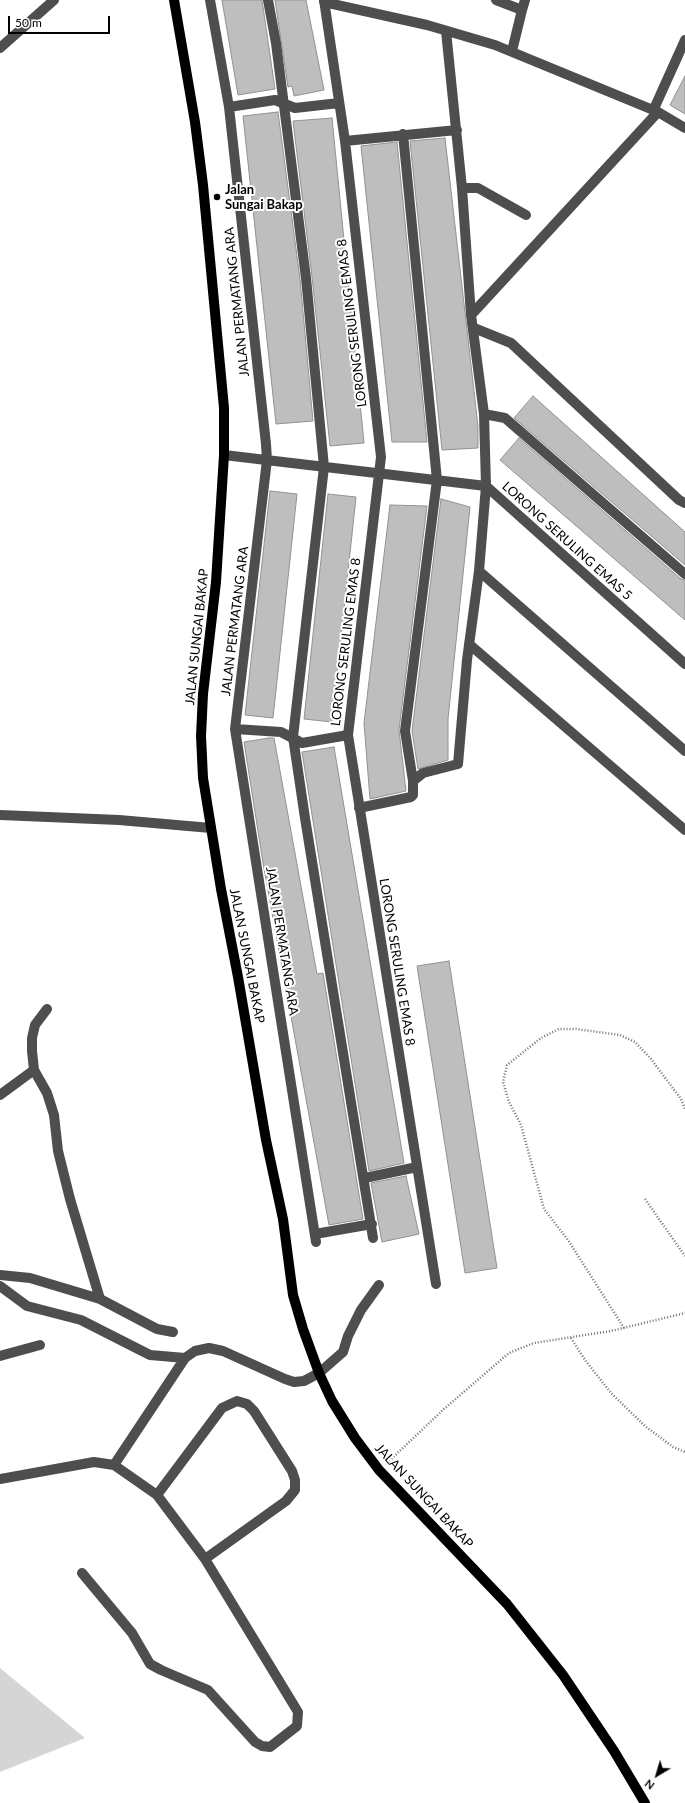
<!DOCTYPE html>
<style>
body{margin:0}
#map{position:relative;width:685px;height:1803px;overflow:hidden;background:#fff;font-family:Lato,sans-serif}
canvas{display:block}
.north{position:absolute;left:637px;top:1755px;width:40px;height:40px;-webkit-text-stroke:3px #fff;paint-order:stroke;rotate:218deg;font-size:11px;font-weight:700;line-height:16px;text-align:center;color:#000}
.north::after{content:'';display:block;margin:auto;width:14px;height:18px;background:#000;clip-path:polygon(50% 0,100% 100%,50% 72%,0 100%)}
.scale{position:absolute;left:8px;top:16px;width:102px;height:18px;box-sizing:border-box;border:2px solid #000;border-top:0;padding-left:5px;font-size:12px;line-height:14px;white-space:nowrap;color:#000;-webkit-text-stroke:3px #fff;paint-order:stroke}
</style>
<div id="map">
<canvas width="685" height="1803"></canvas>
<div class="north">N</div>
<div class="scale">50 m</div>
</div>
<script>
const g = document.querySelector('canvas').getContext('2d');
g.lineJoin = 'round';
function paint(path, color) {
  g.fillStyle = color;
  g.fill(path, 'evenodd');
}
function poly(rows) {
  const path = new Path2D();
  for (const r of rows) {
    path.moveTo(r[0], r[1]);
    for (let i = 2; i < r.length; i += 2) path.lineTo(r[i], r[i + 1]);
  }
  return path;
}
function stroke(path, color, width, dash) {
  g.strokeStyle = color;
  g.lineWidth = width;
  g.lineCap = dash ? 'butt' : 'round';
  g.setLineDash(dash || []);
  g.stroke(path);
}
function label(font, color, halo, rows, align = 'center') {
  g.font = font + ' Lato,sans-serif';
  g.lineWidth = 4;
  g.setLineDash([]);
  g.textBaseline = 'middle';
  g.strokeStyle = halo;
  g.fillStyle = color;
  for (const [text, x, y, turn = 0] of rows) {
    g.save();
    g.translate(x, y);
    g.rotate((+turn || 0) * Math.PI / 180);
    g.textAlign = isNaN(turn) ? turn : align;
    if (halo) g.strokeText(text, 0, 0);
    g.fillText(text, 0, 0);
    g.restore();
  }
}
const green = poly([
 [0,1668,85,1738,0,1772]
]);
const building = poly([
 [222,0,262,0,275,89,238,95,222,0],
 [275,0,306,0,324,90,294,96,292,86,288,87,275,0],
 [685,76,685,114,670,105,685,76],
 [278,112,300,279,313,421,276,424,243,116,278,112],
 [332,118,364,443,330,446,312,277,293,121,332,118],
 [445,138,478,426,478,448,442,450,410,141,445,138],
 [397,142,427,442,392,442,361,146,397,142],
 [533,396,685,532,685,565,514,418,533,396],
 [519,438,681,579,685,580,685,620,500,460,519,438],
 [270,491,297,494,273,718,245,715,270,491],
 [328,494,356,497,332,722,304,719,328,494],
 [441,499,470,507,448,719,448,760,418,769,412,731,441,499],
 [390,505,427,506,399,730,406,791,370,799,364,723,390,505],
 [269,738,274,738,317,974,323,973,363,1219,329,1225,263,863,244,742,269,738],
 [334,747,404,1163,369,1171,302,752,334,747],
 [449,961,497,1268,465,1273,417,966,449,961],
 [406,1176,419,1234,382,1242,371,1183,406,1176]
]);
const path = poly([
 [645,1199,685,1256],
 [624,1328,568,1240,544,1209,521,1125,509,1102,503,1082,507,1065,541,1038,559,1029,576,1029,620,1035,635,1042,651,1059,681,1099,685,1109],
 [571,1338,585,1360,611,1393,645,1426,673,1447,685,1452],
 [387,1463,444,1409,509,1353,534,1343,611,1331,685,1313]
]);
const minor = poly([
 [210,0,229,107,266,444,267,460,235,729,316,1242],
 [268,0,276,43,306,278,324,467,293,737,305,818,373,1238],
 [324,0,345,141,381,457,348,735,436,1284],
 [496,0,522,10,525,0],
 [324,2,427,25,495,45,658,112,685,128],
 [0,48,54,0],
 [512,51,522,10],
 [229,107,275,100,295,108,339,103],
 [653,111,685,40],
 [403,134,437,480,405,731,413,781],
 [345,141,457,130],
 [462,188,478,188,526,215],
 [471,315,658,112],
 [474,328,511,343,679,500,685,503],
 [484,414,505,418,685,574],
 [224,455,486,486,685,664],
 [479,571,685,751],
 [469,644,685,830],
 [235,729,281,732,302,743,348,735],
 [359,808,411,797,413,795,413,781,423,773,458,764,467,660,479,571,486,486,484,414,471,315,462,188,446,31],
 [0,815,119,820,211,828],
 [47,1009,35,1025,32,1038,32,1051,34,1070,47,1093,54,1115,58,1151,70,1199,100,1299],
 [0,1095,34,1070],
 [365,1178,417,1167],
 [315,1234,372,1224],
 [0,1275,30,1278,100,1299,157,1329,173,1332],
 [0,1286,27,1306,81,1320,150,1355,185,1358],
 [0,1356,40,1345],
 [0,1479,94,1462,114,1465,185,1358,195,1351,209,1348,223,1351,285,1379,294,1382,304,1381,319,1373,343,1352,348,1336,361,1310,379,1285],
 [157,1495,222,1408,237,1401,247,1404,254,1411,292,1471,295,1480,295,1490,286,1501,205,1559],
 [82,1573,132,1633,150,1664,161,1670,208,1690,255,1742,262,1746,270,1747,297,1726,298,1712,205,1559,157,1495,114,1465]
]);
const major = poly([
 [174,0,195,122,203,185,224,408,224,455,216,582,203,694,201,736,203,778,221,889,238,977,266,1140,283,1219,293,1295,303,1329,319,1373,332,1401,355,1438,379,1470,507,1604,563,1675,614,1751,645,1803]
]);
const markers = [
 [217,197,4,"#000"]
];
const poiNames = [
 ["Jalan",225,190],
 ["Sungai Bakap",225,205]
];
const streetNames = [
 ["JALAN PERMATANG ARA",237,302,-96],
 ["LORONG SERULING EMAS 8",352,323,-97],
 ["LORONG SERULING EMAS 5",567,541,42],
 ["JALAN PERMATANG ARA",235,621,-83],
 ["JALAN SUNGAI BAKAP",197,637,-84],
 ["LORONG SERULING EMAS 8",346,642,-83],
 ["JALAN PERMATANG ARA",282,941,81],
 ["JALAN SUNGAI BAKAP",247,956,79],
 ["LORONG SERULING EMAS 8",397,962,81],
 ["JALAN SUNGAI BAKAP",424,1496,47]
];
paint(green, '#d5d5d5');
paint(building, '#bebebe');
stroke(building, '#929292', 1);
stroke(path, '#707070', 2.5, [1, 2]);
stroke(minor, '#4e4e4e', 10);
stroke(major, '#000', 10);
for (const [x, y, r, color] of markers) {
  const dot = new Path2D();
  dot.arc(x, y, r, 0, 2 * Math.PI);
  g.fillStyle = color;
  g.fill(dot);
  stroke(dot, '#fff', 1.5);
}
label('bold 13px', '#000', '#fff', poiNames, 'left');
label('13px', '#000', '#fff', streetNames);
</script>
